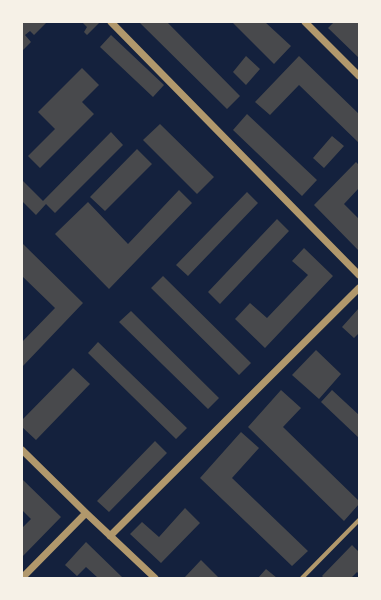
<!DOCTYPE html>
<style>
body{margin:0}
#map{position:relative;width:381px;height:600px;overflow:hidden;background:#14213d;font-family:Mulish,sans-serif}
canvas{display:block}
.frame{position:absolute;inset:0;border:23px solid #f6f1e7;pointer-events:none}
</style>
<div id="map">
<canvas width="381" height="600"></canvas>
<div class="frame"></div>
</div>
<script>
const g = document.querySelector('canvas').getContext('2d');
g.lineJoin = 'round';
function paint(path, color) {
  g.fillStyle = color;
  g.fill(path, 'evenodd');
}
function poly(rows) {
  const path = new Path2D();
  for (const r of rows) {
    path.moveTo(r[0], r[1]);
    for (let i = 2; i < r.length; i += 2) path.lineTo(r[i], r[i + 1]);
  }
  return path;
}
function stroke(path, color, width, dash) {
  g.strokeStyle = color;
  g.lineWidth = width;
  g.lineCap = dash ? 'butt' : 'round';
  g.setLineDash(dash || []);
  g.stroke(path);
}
const building = poly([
 [22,22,47,22,34,35,30,31,25,35,31,42,22,51],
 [82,22,100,22,87,35,84,32,87,27],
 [141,22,167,22,240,96,227,109,140,23],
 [232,22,265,22,291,46,274,64],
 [334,22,359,22,359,58,328,28],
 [111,35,164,85,153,97,100,47],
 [246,56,260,69,246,85,233,72],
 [299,56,359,114,359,143,299,85,270,115,255,102],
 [82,68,99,85,82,102,94,114,40,168,28,156,55,129,38,112],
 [247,114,317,180,302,196,233,130],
 [160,124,214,177,197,194,143,140],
 [111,132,123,145,55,213,46,204,36,215,22,201,22,180,43,201],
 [332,136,344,146,324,168,313,158],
 [137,149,152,164,105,211,90,197],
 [356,162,359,165,359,188,344,204,359,219,359,251,314,205],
 [179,190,192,203,109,289,55,234,88,202,128,244],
 [247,192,258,203,188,276,176,265],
 [277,219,289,231,220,304,208,292],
 [22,243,83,303,22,367,22,342,55,308,22,276],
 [304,248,333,276,265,348,235,319,250,303,267,318,308,275,292,261],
 [163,276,251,363,239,375,151,288],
 [359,308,359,333,354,338,342,327],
 [131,311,219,398,208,409,119,322],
 [98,342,187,428,176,439,88,353],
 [316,350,341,374,319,399,292,375],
 [73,368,90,384,36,440,22,427,22,420],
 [281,390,301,408,283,427,359,501,359,504,344,521,248,427],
 [332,390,359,415,359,438,321,402],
 [241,432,259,448,232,478,308,551,292,566,200,478],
 [155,441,167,453,109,512,97,501],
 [22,479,61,517,22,557,22,528,31,519,22,510],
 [185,508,200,523,161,563,130,534,142,522,159,537],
 [86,542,123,578,98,578,86,567,77,576,65,565],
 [352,545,359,552,359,574,357,572,351,578,324,578,322,576],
 [201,560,219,578,185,577],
 [266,569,277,578,258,578]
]);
const minor = poly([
 [302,578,359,520]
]);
const tertiary = poly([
 [111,22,359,275],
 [305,22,359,76],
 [22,450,86,513,155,578],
 [110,536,359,288],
 [22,578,86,513]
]);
paint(building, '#48494c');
stroke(minor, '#b1986c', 4);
stroke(tertiary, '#b1986c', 7);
</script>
